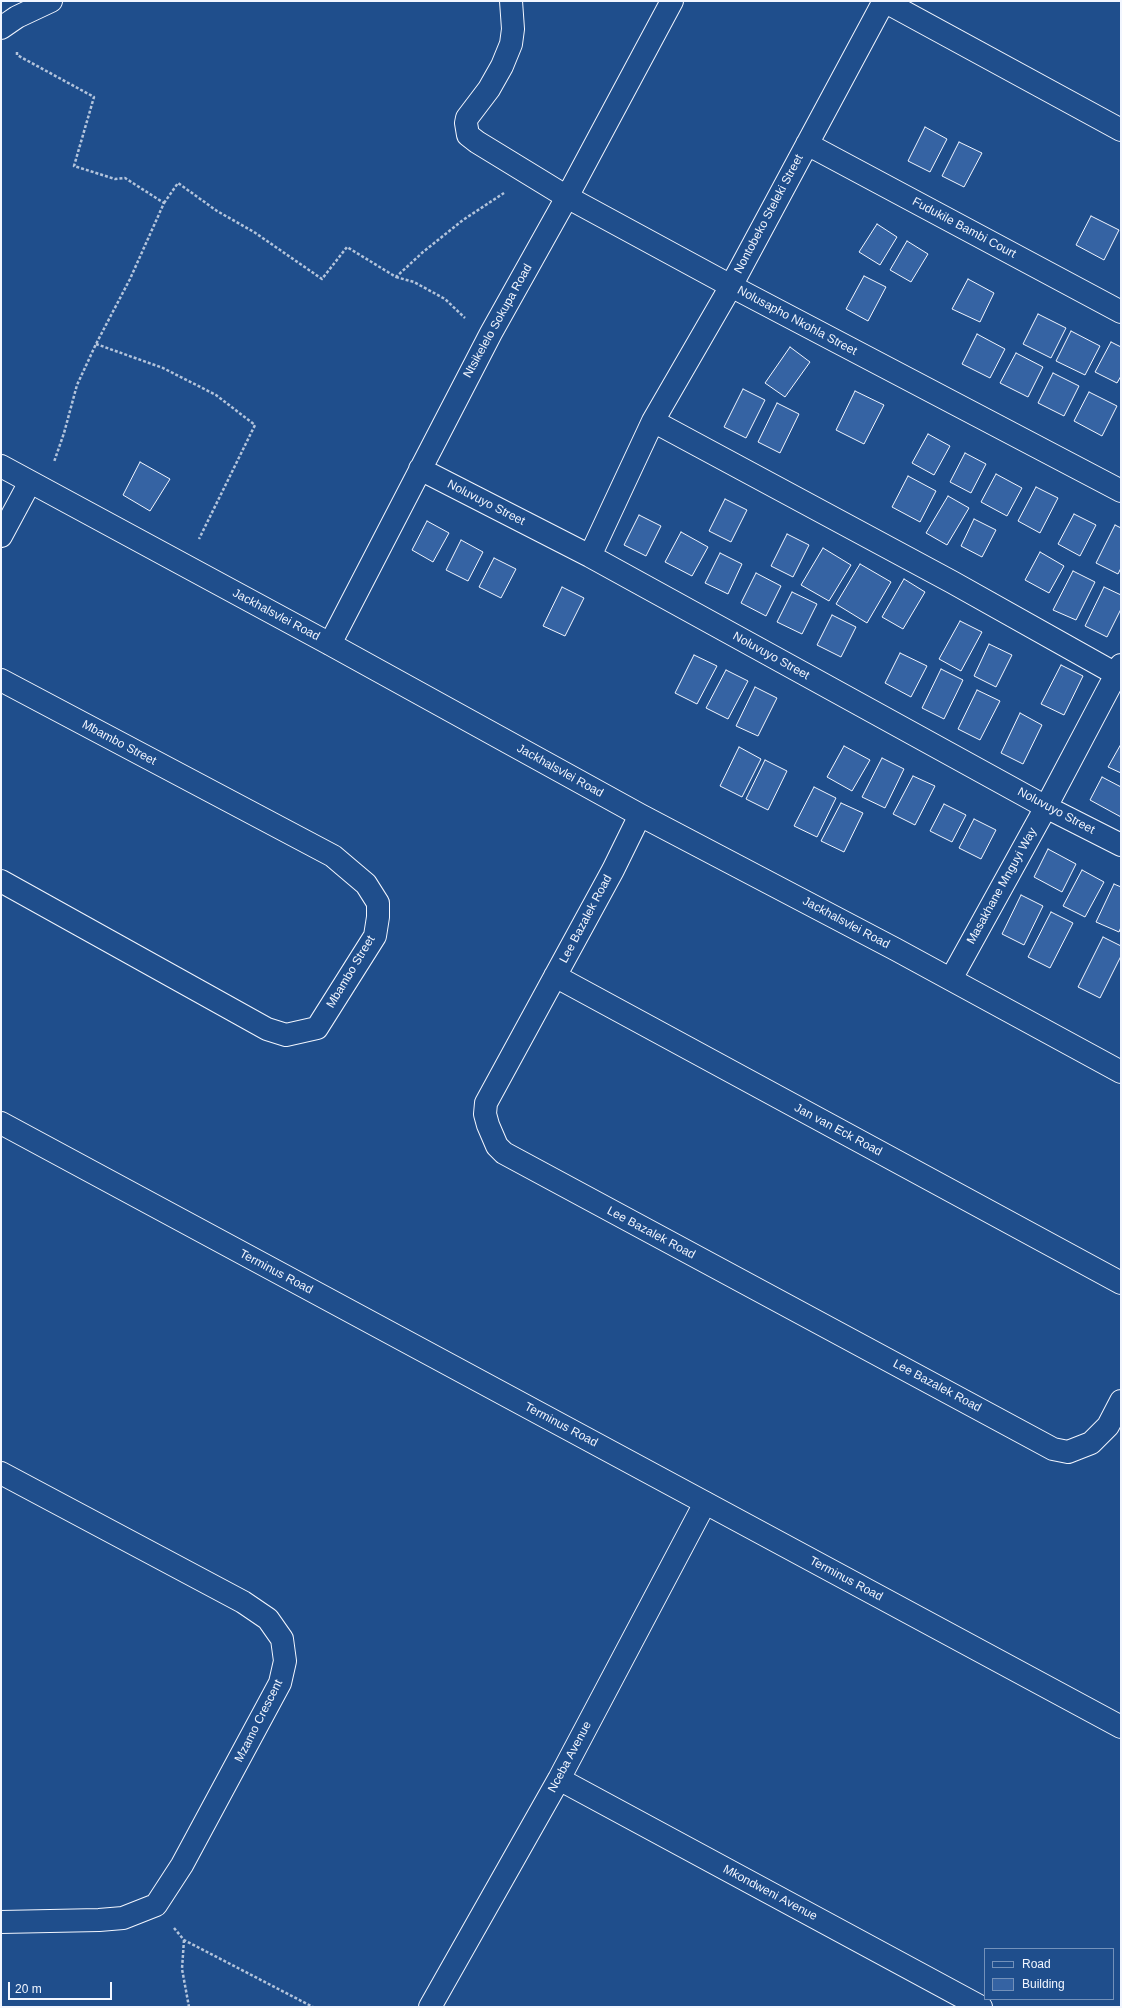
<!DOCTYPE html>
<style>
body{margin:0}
#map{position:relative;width:1122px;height:2008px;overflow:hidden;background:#1f4e8c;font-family:Helvetica,sans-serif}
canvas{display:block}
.frame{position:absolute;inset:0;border:2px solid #f2f6ff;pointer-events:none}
.legend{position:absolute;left:984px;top:1948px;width:130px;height:52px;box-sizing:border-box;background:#1f4e8c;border:1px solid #7391ba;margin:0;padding:5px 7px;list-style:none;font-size:12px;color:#f2f6ff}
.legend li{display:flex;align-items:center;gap:8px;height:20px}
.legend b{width:20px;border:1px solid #7391ba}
.scale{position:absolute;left:8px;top:1982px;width:104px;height:18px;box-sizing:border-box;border:2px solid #f2f6ff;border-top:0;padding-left:5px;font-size:12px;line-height:14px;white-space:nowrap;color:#f2f6ff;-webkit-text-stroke:3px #1f4e8c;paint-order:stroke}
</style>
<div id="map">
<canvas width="1122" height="2008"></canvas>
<div class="frame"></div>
<ul class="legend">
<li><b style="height:5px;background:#1f4e8c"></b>Road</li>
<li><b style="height:11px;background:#3563a3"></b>Building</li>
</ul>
<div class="scale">20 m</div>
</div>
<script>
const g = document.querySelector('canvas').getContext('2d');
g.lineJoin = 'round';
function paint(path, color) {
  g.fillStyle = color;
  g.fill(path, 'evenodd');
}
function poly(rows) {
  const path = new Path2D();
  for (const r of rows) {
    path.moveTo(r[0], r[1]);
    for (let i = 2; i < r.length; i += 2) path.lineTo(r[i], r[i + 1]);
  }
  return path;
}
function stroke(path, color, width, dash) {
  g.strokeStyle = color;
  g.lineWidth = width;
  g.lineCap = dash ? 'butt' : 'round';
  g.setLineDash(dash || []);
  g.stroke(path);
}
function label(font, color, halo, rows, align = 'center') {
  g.font = font + ' Helvetica,sans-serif';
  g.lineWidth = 3;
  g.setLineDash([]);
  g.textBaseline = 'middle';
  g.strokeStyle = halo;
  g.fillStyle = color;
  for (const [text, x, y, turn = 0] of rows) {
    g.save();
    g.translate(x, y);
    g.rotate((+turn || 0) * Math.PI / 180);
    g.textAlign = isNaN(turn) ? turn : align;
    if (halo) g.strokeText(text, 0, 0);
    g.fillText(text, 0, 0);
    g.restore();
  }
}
const building = poly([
 [925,127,947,139,930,172,908,161,925,127],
 [959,142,982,153,964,187,942,176,959,142],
 [1091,216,1119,230,1104,260,1076,245,1091,216],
 [877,224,897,237,880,265,859,252,877,224],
 [907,241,928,254,911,282,890,270,907,241],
 [864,276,886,287,868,321,846,309,864,276],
 [968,279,994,293,980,322,952,309,968,279],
 [1038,314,1066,328,1051,358,1023,344,1038,314],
 [1071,331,1100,346,1085,375,1056,361,1071,331],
 [977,334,1005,349,990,378,962,364,977,334],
 [1111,342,1121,347,1121,376,1117,383,1095,372,1111,342],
 [790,347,810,362,785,397,765,383,790,347],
 [1016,353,1043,367,1028,397,1000,383,1016,353],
 [1053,373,1079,386,1064,416,1038,403,1053,373],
 [743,389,765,400,746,438,724,427,743,389],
 [855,391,884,405,864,444,836,430,855,391],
 [1089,392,1117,406,1102,436,1074,421,1089,392],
 [777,403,799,414,780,453,758,442,777,403],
 [928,434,950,446,934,475,912,463,928,434],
 [965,453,986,464,971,493,950,482,965,453],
 [140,462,170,479,150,511,123,495,140,462],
 [996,474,1022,488,1007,516,981,502,996,474],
 [908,476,936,491,920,522,892,507,908,476],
 [1036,487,1058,498,1040,533,1018,521,1036,487],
 [948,496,969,508,947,545,926,533,948,496],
 [725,499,747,510,731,542,709,531,725,499],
 [1074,514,1096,525,1080,556,1058,544,1074,514],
 [639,515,661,526,646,556,624,545,639,515],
 [974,519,996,530,982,557,961,546,974,519],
 [427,521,449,533,433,562,412,550,427,521],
 [1115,525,1121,528,1121,568,1118,574,1096,563,1115,525],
 [681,532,708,547,692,576,665,562,681,532],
 [787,534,809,545,793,577,771,566,787,534],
 [461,540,483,552,468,581,446,570,461,540],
 [823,548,851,565,829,601,801,585,823,548],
 [1040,552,1064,566,1049,593,1025,580,1040,552],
 [720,553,742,564,728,594,705,583,720,553],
 [494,558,516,569,501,598,479,587,494,558],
 [860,564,891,582,867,623,836,604,860,564],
 [1073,571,1095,582,1076,620,1053,610,1073,571],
 [756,573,781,586,766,616,741,603,756,573],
 [904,579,925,592,903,629,882,617,904,579],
 [562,587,584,598,565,636,543,626,562,587],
 [1104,587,1121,595,1121,609,1107,637,1085,626,1104,587],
 [792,592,817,604,802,634,777,622,792,592],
 [832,615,856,627,841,657,817,645,832,615],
 [960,621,982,632,961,671,939,659,960,621],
 [989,644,1012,655,996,687,974,676,989,644],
 [900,653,927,666,911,697,885,683,900,653],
 [694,655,717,666,697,704,675,693,694,655],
 [1061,665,1083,676,1064,715,1041,704,1061,665],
 [941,669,963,680,944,719,922,708,941,669],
 [726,670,748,681,728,719,706,708,726,670],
 [755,687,777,698,758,736,736,726,755,687],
 [977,690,1000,701,980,740,958,729,977,690],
 [1020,713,1042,725,1023,764,1001,753,1020,713],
 [1121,744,1121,773,1108,767,1121,744],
 [844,746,870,760,852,791,827,777,844,746],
 [739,747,761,759,742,797,720,786,739,747],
 [882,758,904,769,885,808,862,797,882,758],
 [765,760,787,771,768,810,746,799,765,760],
 [913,776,935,786,915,825,893,814,913,776],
 [1102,777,1121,787,1121,817,1090,800,1102,777],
 [814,787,836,798,817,837,794,826,814,787],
 [841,803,863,813,844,852,821,841,841,803],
 [944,804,966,815,952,842,930,831,944,804],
 [974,819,996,830,981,859,959,848,974,819],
 [1048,849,1076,864,1062,892,1034,877,1048,849],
 [1082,870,1104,882,1085,917,1063,906,1082,870],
 [1114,884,1121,887,1121,927,1119,932,1096,922,1114,884],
 [1021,895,1043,906,1024,945,1002,934,1021,895],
 [1051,912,1073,923,1050,968,1028,957,1051,912],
 [1103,937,1121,946,1121,956,1100,998,1078,987,1103,937]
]);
const path = poly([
 [17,52,17,55,94,97,74,166,115,179,125,178,164,203,130,279,96,344,77,385,64,433,54,462],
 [164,203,178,183,217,211,254,232,322,279,347,247,396,277,423,252,463,220,504,193],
 [396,277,414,282,445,299,465,318],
 [96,344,163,368,216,395,255,425,199,539],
 [174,1928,184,1940,313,2007],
 [184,1940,182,1969,189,2007]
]);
const street = poly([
 [511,1,513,29,511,44,502,66,489,89,467,118,466,123,468,135,477,142,567,197,731,286,1121,491],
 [884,1,1121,130],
 [1,28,17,17,51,1],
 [807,144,1121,312],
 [653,421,952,582,1116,674],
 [1,466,330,644,640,815,895,949,1121,1072],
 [420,469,590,556,1046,807,1121,845],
 [1,536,30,482],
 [590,556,653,421,731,286,884,1],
 [330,644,491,333,567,197,672,1],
 [1,680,333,856,366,884,378,903,378,917,375,936,317,1028,286,1035,267,1029,1,881],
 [640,815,613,870,486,1103,485,1114,488,1125,497,1146,504,1153,1053,1449,1068,1452,1091,1443,1108,1426,1121,1401],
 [555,976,1121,1283],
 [951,979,1046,807,1121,665],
 [1,1473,243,1602,268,1619,282,1639,285,1661,280,1683,182,1865,156,1905,123,1918,99,1920,1,1922],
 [559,1779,981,2007],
 [430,2007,559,1779,705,1503]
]);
const secondary = poly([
 [1,1123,1121,1727]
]);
const streetNames = [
 ["Nontobeko Steleki Street",769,214,-62],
 ["Fudukile Bambi Court",964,228,28],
 ["Ntsikelelo Sokupa Road",498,321,-61],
 ["Nolusapho Nkohla Street",797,321,28],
 ["Noluvuyo Street",486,503,27],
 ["Jackhalsvlei Road",276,615,28],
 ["Noluvuyo Street",771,656,29],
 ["Mbambo Street",119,743,28],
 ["Jackhalsvlei Road",560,771,29],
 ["Noluvuyo Street",1056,811,28],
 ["Masakhane Mnguyi Way",1002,886,-61],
 ["Lee Bazalek Road",586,919,-62],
 ["Jackhalsvlei Road",846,923,28],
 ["Mbambo Street",351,972,-59],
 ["Jan van Eck Road",838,1130,28],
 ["Lee Bazalek Road",651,1233,28],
 ["Terminus Road",276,1272,28],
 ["Lee Bazalek Road",937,1386,28],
 ["Terminus Road",561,1425,28],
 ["Terminus Road",846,1579,28],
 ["Mzamo Crescent",259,1721,-63],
 ["Nceba Avenue",570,1757,-62],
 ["Mkondweni Avenue",770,1893,28]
];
paint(building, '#3563a3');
stroke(building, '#f2f6ff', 1);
stroke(street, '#f2f6ff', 24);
stroke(secondary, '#f2f6ff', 24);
stroke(path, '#b3c4dc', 2.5, [3, 2]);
stroke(street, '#1f4e8c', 22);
stroke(secondary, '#1f4e8c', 22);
label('12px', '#f2f6ff', '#1f4e8c', streetNames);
</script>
